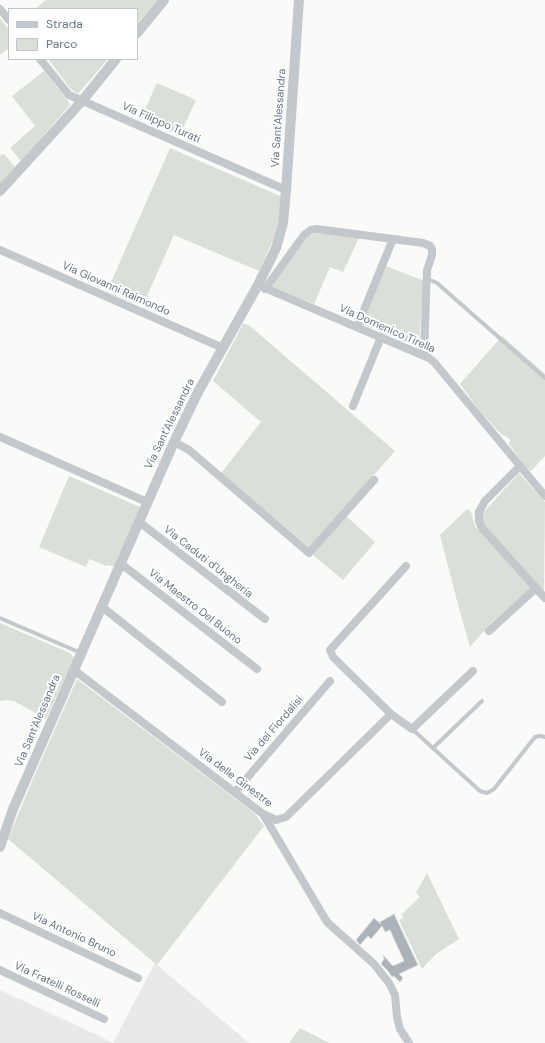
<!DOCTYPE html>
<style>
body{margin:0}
#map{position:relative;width:545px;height:1043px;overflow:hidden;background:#fafaf8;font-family:"DM Sans",sans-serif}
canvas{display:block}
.legend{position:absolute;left:8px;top:8px;width:130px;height:52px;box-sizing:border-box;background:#fff;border:1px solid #c1c8cd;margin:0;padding:5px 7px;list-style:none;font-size:12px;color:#657683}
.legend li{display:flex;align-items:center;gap:8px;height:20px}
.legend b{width:20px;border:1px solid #c1c8cd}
</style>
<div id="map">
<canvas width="545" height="1043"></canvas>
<ul class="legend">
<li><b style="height:5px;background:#c3c8cc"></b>Strada</li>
<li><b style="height:11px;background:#dadfd7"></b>Parco</li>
</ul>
</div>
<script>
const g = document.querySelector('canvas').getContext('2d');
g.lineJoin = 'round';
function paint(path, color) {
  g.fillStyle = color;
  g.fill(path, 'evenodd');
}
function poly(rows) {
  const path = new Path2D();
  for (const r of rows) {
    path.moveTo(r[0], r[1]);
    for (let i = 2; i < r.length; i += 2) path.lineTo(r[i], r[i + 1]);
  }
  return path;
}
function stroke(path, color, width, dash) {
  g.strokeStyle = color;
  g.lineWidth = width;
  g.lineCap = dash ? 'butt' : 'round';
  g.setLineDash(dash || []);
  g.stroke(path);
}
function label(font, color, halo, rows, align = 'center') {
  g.font = font + ' "DM Sans",sans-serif';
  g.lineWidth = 4;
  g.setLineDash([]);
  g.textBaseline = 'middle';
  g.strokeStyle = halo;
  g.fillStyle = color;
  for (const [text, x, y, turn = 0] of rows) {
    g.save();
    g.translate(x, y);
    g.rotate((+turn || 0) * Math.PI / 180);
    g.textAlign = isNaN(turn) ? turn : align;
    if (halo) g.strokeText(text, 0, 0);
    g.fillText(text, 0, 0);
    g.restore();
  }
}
const built = poly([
 [155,963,249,1043,113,1043],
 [0,990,97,1035,113,1043,0,1043]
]);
const green = poly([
 [46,0,158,0,137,24,137,9,35,9],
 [0,18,9,30,9,48,0,55],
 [48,59,108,59,78,94,70,88],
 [44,71,69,102,70,105,21,161,10,148,35,126,12,96],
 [157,83,196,100,180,135,141,118],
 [170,148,280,196,281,199,278,221,273,240,259,271,174,235,143,305,108,289],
 [4,154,15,167,0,184,0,156],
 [322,233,359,238,343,272,330,267,314,304,270,286,308,237,314,234],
 [386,266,424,281,419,342,417,345,413,345,362,324],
 [243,324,246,324,250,326,395,451,310,548,221,473,261,422,213,381],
 [502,336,545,374,545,456,531,471,526,467,509,444,510,440,506,436,502,435,480,411,460,384],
 [519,473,545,502,544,592,484,525,482,514],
 [69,476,140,507,115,567,108,565,104,566,104,565,89,559,86,567,39,547],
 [467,509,471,512,475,526,531,588,492,622,470,647,457,601,440,535],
 [346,516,375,542,343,580,313,555],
 [0,623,70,653,74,658,46,719,14,701,6,700,0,701],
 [77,679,254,813,264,826,157,965,8,839,33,779],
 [427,873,459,939,436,954,422,969,399,920,403,918,402,914,420,897,416,893],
 [300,1028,329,1043,289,1043]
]);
const building = poly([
 [394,914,418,965,399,974,403,978,400,982,394,976,392,977,388,971,381,964,384,959,383,955,393,966,404,961,390,930,385,932,382,926,371,939,368,936,360,945,356,940,374,918,381,924,380,922,394,914]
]);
const service = poly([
 [428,279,437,283,545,378],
 [0,618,81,653],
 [412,729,480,791,487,793,494,789,535,737,541,736,545,737],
 [433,748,482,701]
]);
const minor = poly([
 [0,9,9,20],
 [40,59,69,95,286,190],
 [0,250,223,348],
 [258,285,429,358,434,362,545,496],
 [265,289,304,235,311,230,317,229,423,243,430,246,432,249,432,255,427,270,424,355],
 [357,327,393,239],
 [353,406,381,337],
 [0,437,147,502],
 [174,442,189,450,309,553,374,480],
 [520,466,485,501,479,512,479,521,482,528,545,598],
 [138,521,265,619],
 [120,563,257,669],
 [101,606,222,702],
 [489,631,536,588],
 [74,670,263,814,276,820,286,817,391,714,412,729,473,671],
 [391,714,333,657,330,650,406,566],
 [235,792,330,681],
 [263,814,327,922,374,964,389,983,395,995,397,1017,400,1029,409,1043],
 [0,913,138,978],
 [0,970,104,1019]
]);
const tertiary = poly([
 [137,33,164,0],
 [0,191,82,101,116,59],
 [0,847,13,809,174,442,198,392,258,285,276,248,283,223,286,190,299,0]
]);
const streetNames = [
 ["Via Sant'Alessandra",279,118,-86],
 ["Via Filippo Turati",161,123,24],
 ["Via Giovanni Raimondo",116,289,24],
 ["Via Domenico Tirella",387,329,24],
 ["Via Sant'Alessandra",170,424,-64],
 ["Via Caduti d'Ungheria",208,562,38],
 ["Via Maestro Del Buono",195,607,38],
 ["Via Sant'Alessandra",38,721,-67],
 ["Via dei Fiordalisi",274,729,-49],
 ["Via delle Ginestre",235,778,37],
 ["Via Antonio Bruno",74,935,25],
 ["Via Fratelli Rosselli",57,985,25]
];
paint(built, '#e8e9e9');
paint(green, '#dadfd7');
paint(building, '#aab3b9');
stroke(building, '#dcdcda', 1);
stroke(service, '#c3c8cc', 4);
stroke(minor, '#c3c8cc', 8);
stroke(tertiary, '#c3c8cc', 10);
label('11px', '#657683', '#fff', streetNames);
</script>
